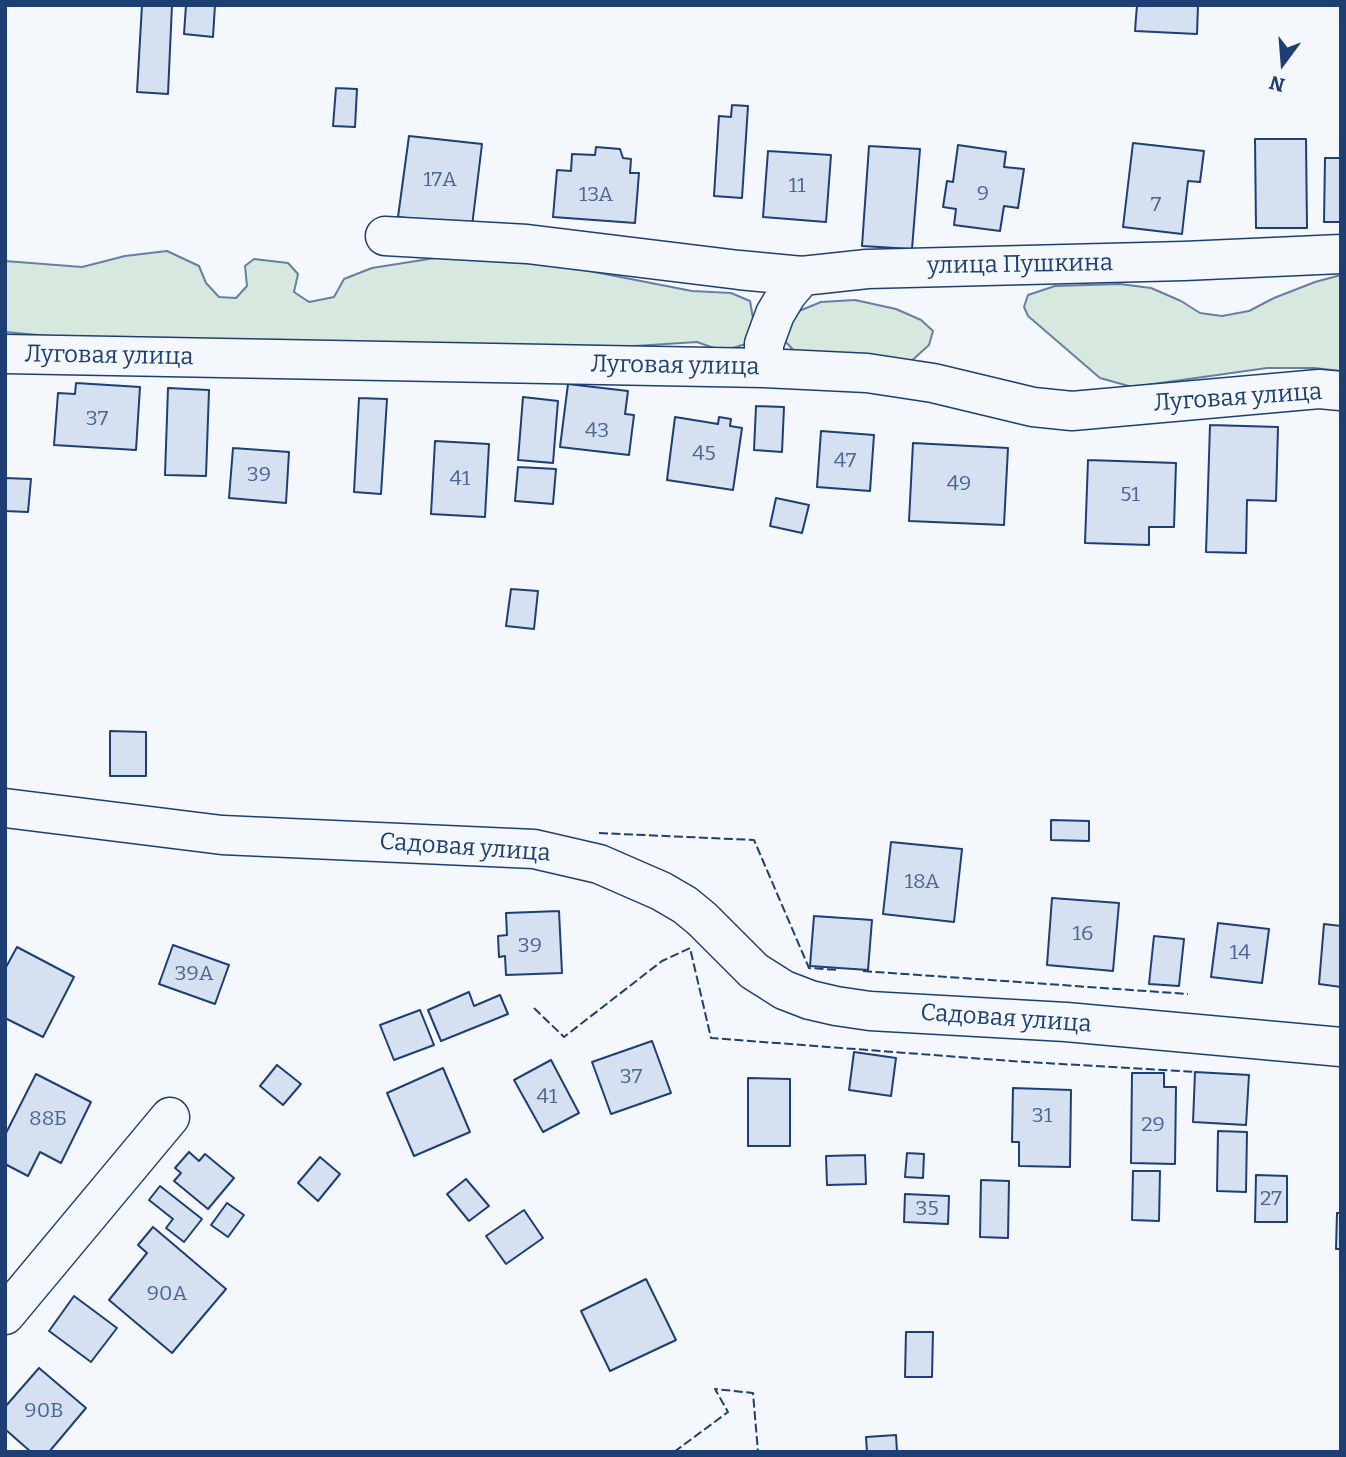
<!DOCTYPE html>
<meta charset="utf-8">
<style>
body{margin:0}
#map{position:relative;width:1346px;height:1457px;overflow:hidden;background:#f4f7fb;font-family:Bitter,serif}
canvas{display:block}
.frame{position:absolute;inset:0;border:7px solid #1d3f73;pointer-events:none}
.north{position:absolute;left:1248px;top:28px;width:70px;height:70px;-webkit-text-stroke:5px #f4f7fb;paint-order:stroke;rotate:196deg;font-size:19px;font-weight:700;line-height:28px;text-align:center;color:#1d3f73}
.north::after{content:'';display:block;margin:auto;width:24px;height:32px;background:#1d3f73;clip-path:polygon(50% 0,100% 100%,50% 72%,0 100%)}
</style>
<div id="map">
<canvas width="1346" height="1457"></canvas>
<div class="frame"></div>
<div class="north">N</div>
</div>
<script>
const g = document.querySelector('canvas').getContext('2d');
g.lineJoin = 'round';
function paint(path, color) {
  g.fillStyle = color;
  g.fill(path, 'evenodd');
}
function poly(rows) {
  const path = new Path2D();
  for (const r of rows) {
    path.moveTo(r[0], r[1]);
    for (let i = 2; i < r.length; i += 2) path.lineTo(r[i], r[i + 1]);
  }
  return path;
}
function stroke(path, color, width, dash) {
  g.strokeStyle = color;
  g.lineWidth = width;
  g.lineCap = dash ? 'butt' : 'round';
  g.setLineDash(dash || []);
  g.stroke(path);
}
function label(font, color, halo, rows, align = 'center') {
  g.font = font + ' Bitter,serif';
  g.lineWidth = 5;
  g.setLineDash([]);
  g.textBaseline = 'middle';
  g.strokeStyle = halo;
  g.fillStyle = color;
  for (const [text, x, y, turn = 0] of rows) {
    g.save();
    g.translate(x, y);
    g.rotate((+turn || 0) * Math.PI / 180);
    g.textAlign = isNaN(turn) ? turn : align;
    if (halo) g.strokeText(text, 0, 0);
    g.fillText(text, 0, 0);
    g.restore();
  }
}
const green = poly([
 [167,251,199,266,206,283,219,297,236,298,247,286,245,266,254,259,288,263,298,274,294,292,309,302,334,297,344,279,372,268,454,255,523,258,692,291,731,293,750,301,754,324,746,344,722,351,697,342,588,349,72,338,5,332,5,261,82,267,125,256,167,251],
 [1341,275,1341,371,1314,368,1267,368,1132,387,1100,378,1028,316,1024,307,1028,295,1055,286,1120,284,1151,288,1181,301,1200,313,1222,316,1249,311,1274,298,1315,282,1341,275],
 [855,300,896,309,921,320,933,331,929,345,908,364,799,356,783,339,794,313,821,302,855,300]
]);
const building = poly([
 [142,5,172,5,168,94,137,92,142,5],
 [186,5,215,5,213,37,184,34,186,5],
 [1137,5,1198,5,1197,34,1135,31,1137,5],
 [336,88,357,89,355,127,333,126,336,88],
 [732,105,748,106,742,198,714,196,719,116,731,117,732,105],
 [409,136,482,144,472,226,398,217,409,136],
 [1255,139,1306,139,1307,228,1256,228,1255,139],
 [1133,143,1204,151,1200,182,1188,181,1182,234,1123,227,1133,143],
 [958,145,1006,152,1004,167,1024,169,1018,208,1004,206,1000,231,954,225,956,209,943,207,947,181,953,182,958,145],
 [869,146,920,149,912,249,862,246,869,146],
 [596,147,620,149,623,158,631,159,630,173,639,173,635,223,553,217,557,170,571,171,572,154,595,155,596,147],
 [768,151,831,155,826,222,763,217,768,151],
 [1325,158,1341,158,1341,222,1324,222,1325,158],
 [76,383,140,387,136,450,54,445,58,393,75,394,76,383],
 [568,384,628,391,625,414,634,415,629,455,560,447,568,384],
 [168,388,209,390,206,476,165,475,168,388],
 [523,397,558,401,553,463,518,460,523,397],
 [359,398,387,399,381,494,354,492,359,398],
 [756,406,784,407,782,452,754,450,756,406],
 [675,417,718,424,719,417,731,419,730,426,742,428,733,490,667,480,675,417],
 [1210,425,1278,427,1276,501,1247,500,1246,553,1206,552,1210,425],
 [821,431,874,435,870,491,817,487,821,431],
 [435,441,489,444,485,517,431,514,435,441],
 [913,443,1008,448,1004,525,909,521,913,443],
 [233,448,289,452,286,503,229,498,233,448],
 [1088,460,1176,463,1174,527,1149,527,1149,545,1085,543,1088,460],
 [518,467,556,469,553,504,515,501,518,467],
 [5,478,31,479,28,512,5,511,5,478],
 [776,498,809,505,802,533,770,526,776,498],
 [511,589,538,591,534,629,506,626,511,589],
 [110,731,146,732,146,776,110,776,110,731],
 [1051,820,1089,821,1089,841,1051,840,1051,820],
 [891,842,962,849,954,922,883,914,891,842],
 [1052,898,1119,903,1113,971,1047,965,1052,898],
 [559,911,562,973,506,975,505,956,499,957,498,936,507,935,506,913,559,911],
 [814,916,872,920,868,970,810,966,814,916],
 [1218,923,1269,929,1262,983,1211,977,1218,923],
 [1324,924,1341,926,1341,987,1319,984,1324,924],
 [1154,936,1184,939,1179,986,1149,984,1154,936],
 [173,945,229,965,215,1004,159,984,173,945],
 [17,947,74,977,43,1037,5,1018,5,969,17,947],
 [469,992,474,1006,500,995,508,1014,441,1041,428,1010,469,992],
 [420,1010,434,1045,394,1060,380,1025,420,1010],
 [652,1041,671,1093,611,1114,592,1062,652,1041],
 [854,1052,896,1058,891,1096,849,1090,854,1052],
 [551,1060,579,1113,543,1132,514,1080,551,1060],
 [277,1065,301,1084,283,1105,260,1086,277,1065],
 [443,1068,470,1132,414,1156,387,1093,443,1068],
 [1195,1072,1249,1075,1246,1125,1193,1122,1195,1072],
 [1132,1073,1164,1073,1164,1087,1176,1087,1175,1164,1131,1163,1132,1073],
 [36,1074,91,1102,61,1163,40,1152,28,1176,5,1164,5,1135,36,1074],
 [748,1078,790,1079,790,1146,748,1146,748,1078],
 [1013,1088,1071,1090,1070,1167,1019,1166,1019,1142,1012,1142,1013,1088],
 [1218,1131,1247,1132,1246,1192,1217,1191,1218,1131],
 [189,1152,199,1161,205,1154,234,1178,208,1209,174,1181,181,1173,175,1168,189,1152],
 [907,1153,924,1154,923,1178,905,1177,907,1153],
 [865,1155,866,1184,827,1185,826,1156,865,1155],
 [320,1157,340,1174,318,1201,298,1183,320,1157],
 [1133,1171,1160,1171,1159,1221,1132,1220,1133,1171],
 [1256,1175,1287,1176,1287,1222,1255,1222,1256,1175],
 [466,1179,489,1206,469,1221,447,1194,466,1179],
 [981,1180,1009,1181,1008,1238,980,1237,981,1180],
 [160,1186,202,1219,184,1242,166,1228,173,1219,149,1200,160,1186],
 [905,1194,949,1196,948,1224,904,1222,905,1194],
 [227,1203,244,1215,228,1237,211,1225,227,1203],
 [524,1210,543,1238,506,1264,486,1236,524,1210],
 [1337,1213,1341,1213,1341,1249,1336,1249,1337,1213],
 [153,1227,226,1289,172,1353,109,1300,147,1253,138,1245,153,1227],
 [646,1279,676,1340,610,1371,581,1311,646,1279],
 [74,1296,117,1328,91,1362,49,1331,74,1296],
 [906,1332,933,1332,932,1377,905,1377,906,1332],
 [39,1368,86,1408,49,1452,31,1452,6,1430,5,1407,39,1368],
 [896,1435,897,1452,867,1452,866,1437,896,1435]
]);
const minor = poly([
 [385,236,527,244,739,270,802,276],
 [5,354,764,368,867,373,933,383,1033,407,1072,411,1319,389,1341,391],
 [764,368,764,344,775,314,787,294,802,276,867,269,1184,261,1341,254],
 [5,808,222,835,534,849,599,864,661,891,685,905,702,919,754,971,784,990,810,1000,836,1006,870,1011,1066,1022,1341,1047],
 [5,1315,170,1117]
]);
const fence = poly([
 [599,833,754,840,809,968,839,970],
 [863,971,1188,994],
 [534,1008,564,1037,662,961,690,948,711,1038,1011,1061,1195,1072],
 [674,1452,728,1412,715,1389,753,1393,758,1452]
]);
const numberNames = [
 ["17А",440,180],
 ["11",797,186],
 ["9",983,194],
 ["13А",596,195],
 ["7",1156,205],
 ["37",97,419],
 ["43",597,431],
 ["45",704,454],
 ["47",845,461],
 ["39",259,475],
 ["41",460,479],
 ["49",959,484],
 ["51",1130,495],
 ["18А",922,882],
 ["16",1083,934],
 ["39",530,946],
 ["14",1240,953],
 ["39А",194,974],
 ["37",631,1077],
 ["41",547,1097],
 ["31",1042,1116],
 ["88Б",48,1119],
 ["29",1153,1125],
 ["27",1271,1199],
 ["35",927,1209],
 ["90А",167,1294],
 ["90В",44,1411]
];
const streetNames = [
 ["улица Пушкина",1020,265,-1],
 ["Луговая улица",109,356,1],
 ["Луговая улица",675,366,1],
 ["Луговая улица",1238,398,-4],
 ["Садовая улица",465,848,4],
 ["Садовая улица",1006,1019,4]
];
paint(green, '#d7e8df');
stroke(green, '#687fa3', 2);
paint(building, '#d5e0f0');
stroke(building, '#1d3f73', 2);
stroke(minor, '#1d3f73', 41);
stroke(minor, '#f4f7fb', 38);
stroke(fence, '#1d3f73', 2, [9, 3.5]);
label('21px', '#4b6792', null, numberNames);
label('24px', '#1d3f73', '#f4f7fb', streetNames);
</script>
